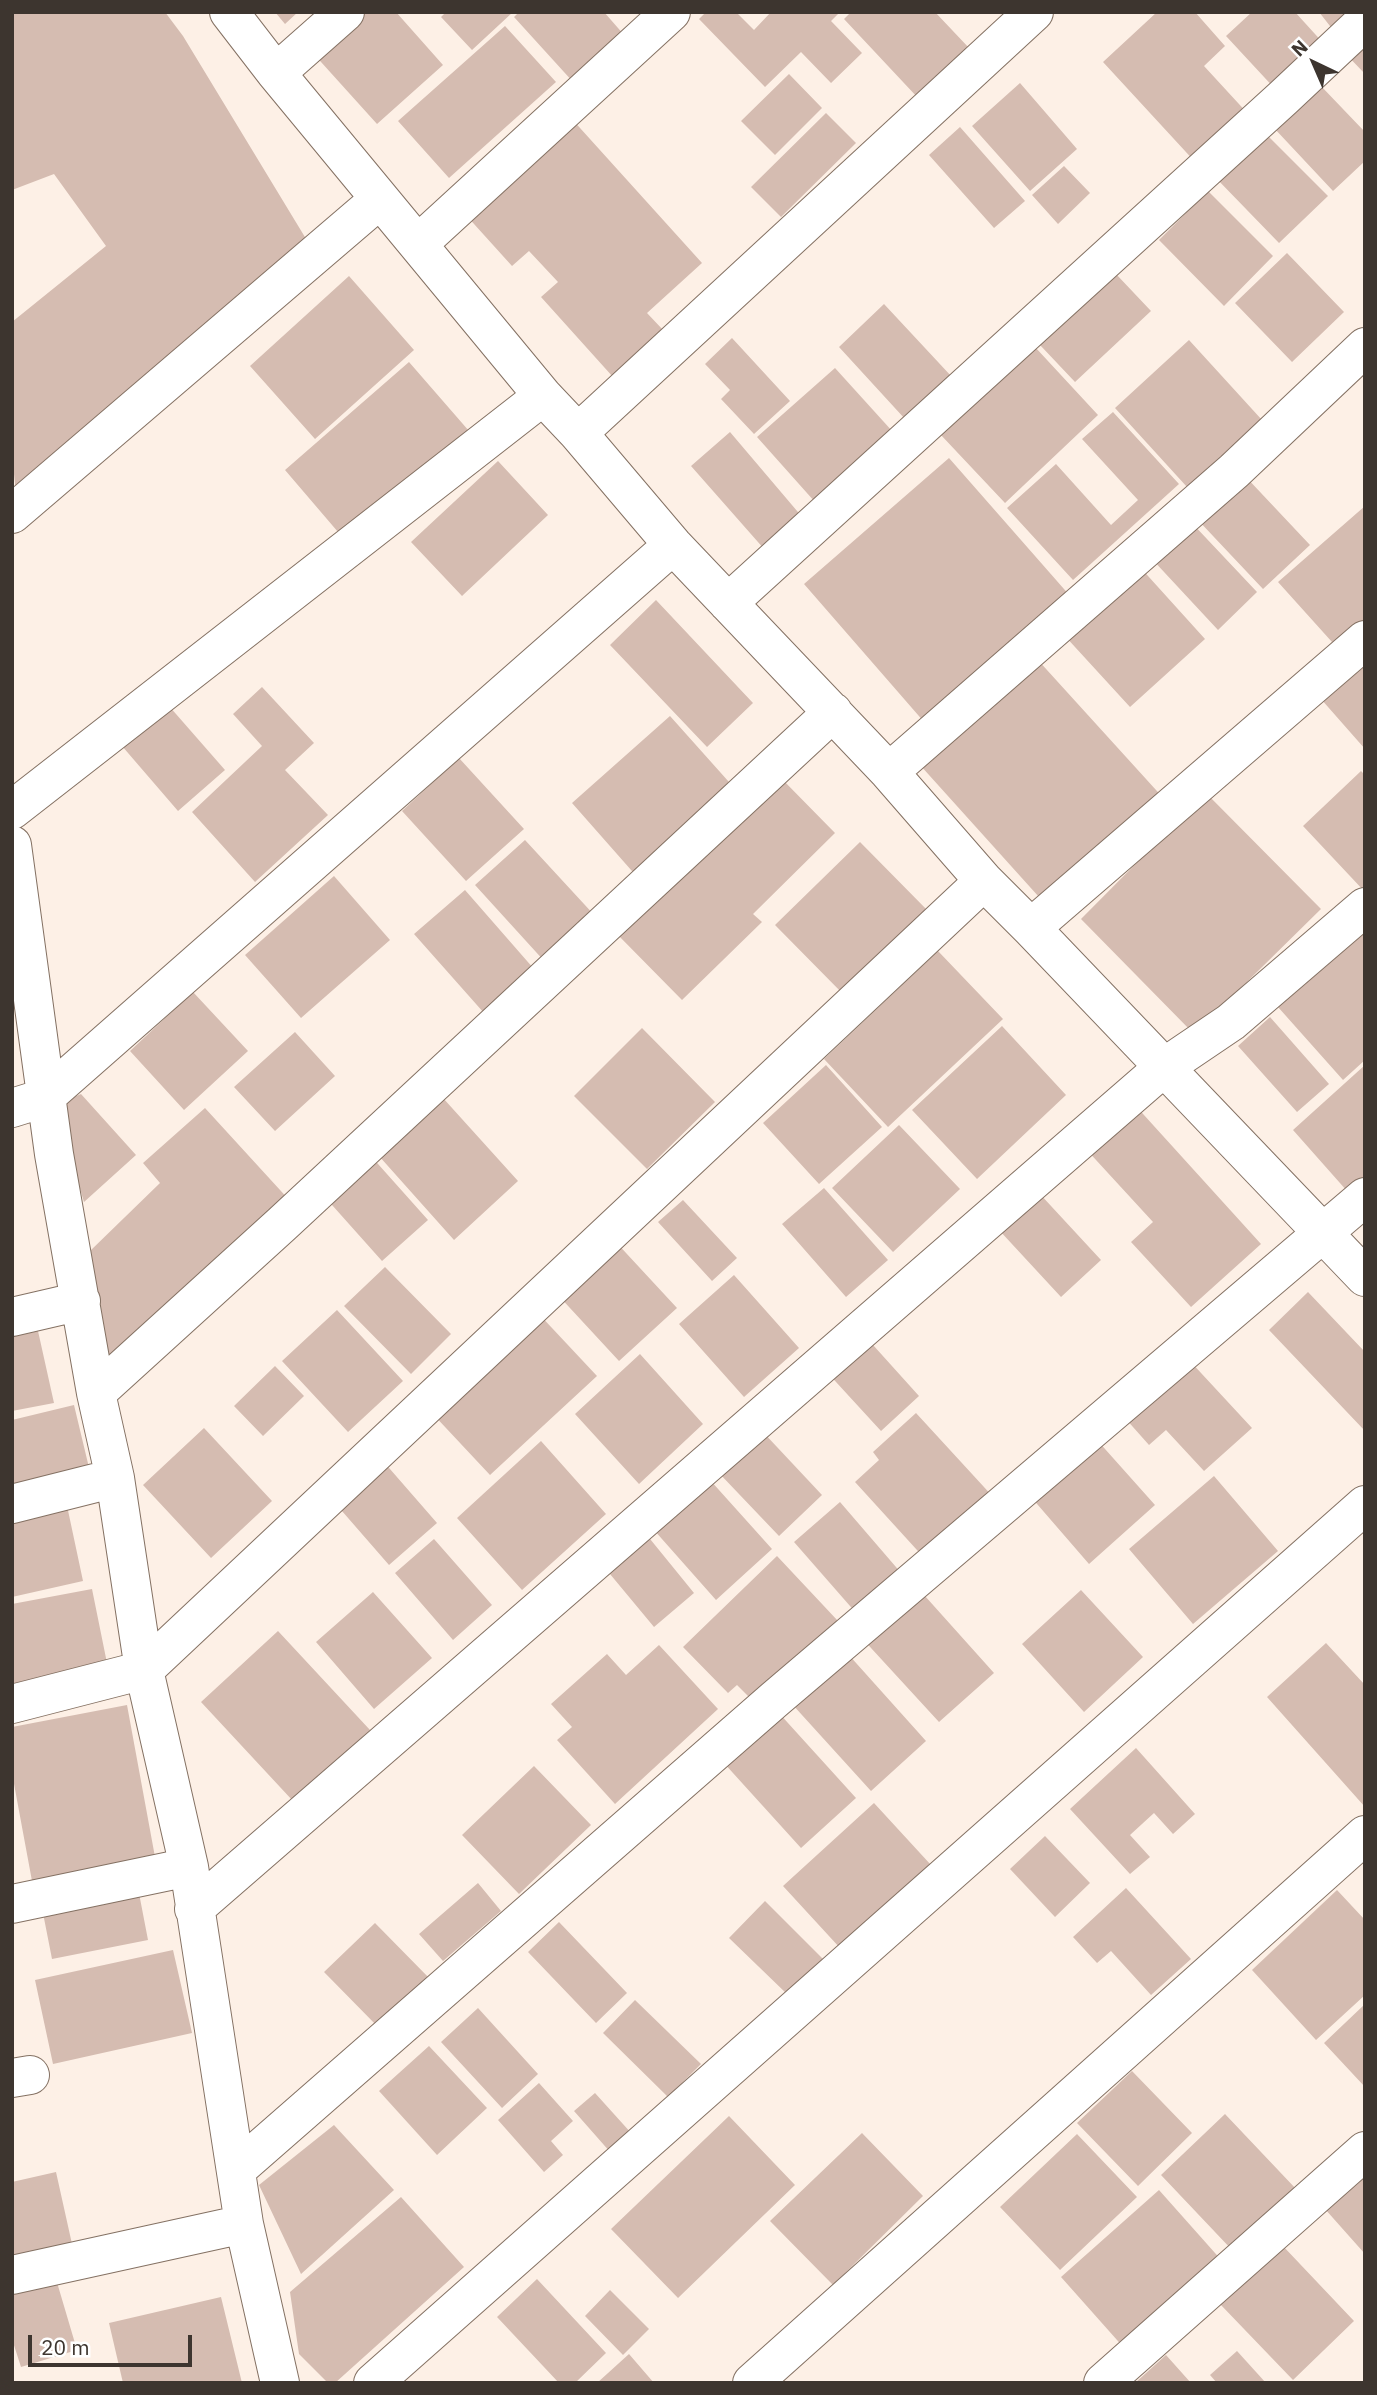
<!DOCTYPE html>
<style>
body{margin:0}
#map{position:relative;width:1377px;height:2395px;overflow:hidden;background:#fdf0e6;font-family:"IBM Plex Sans",sans-serif}
canvas{display:block}
.frame{position:absolute;inset:0;border:14px solid #3d352f;pointer-events:none}
.north{position:absolute;left:1279px;top:28px;width:70px;height:70px;-webkit-text-stroke:5px #fff;paint-order:stroke;rotate:316deg;font-size:19px;font-weight:700;line-height:28px;text-align:center;color:#3d352f}
.north::after{content:'';display:block;margin:auto;width:24px;height:32px;background:#3d352f;clip-path:polygon(50% 0,100% 100%,50% 72%,0 100%)}
.scale{position:absolute;left:28px;top:2335px;width:164px;height:32px;box-sizing:border-box;border:4px solid #3d352f;border-top:0;padding-left:9px;font-size:21px;line-height:24px;white-space:nowrap;color:#3d352f;-webkit-text-stroke:5px #fff;paint-order:stroke}
</style>
<div id="map">
<canvas width="1377" height="2395"></canvas>
<div class="frame"></div>
<div class="north">N</div>
<div class="scale">20 m</div>
</div>
<script>
const g = document.querySelector('canvas').getContext('2d');
g.lineJoin = 'round';
function paint(path, color) {
  g.fillStyle = color;
  g.fill(path, 'evenodd');
}
function poly(rows) {
  const path = new Path2D();
  for (const r of rows) {
    path.moveTo(r[0], r[1]);
    for (let i = 2; i < r.length; i += 2) path.lineTo(r[i], r[i + 1]);
  }
  return path;
}
function stroke(path, color, width, dash) {
  g.strokeStyle = color;
  g.lineWidth = width;
  g.lineCap = dash ? 'butt' : 'round';
  g.setLineDash(dash || []);
  g.stroke(path);
}
const building = poly([
 [12,12,165,12,183,36,314,252,16,493,12,455,12,322,106,246,54,174,12,190],
 [275,12,298,12,285,24],
 [357,12,396,12,443,65,377,124,312,52],
 [446,12,513,12,472,50,441,17],
 [519,12,604,12,625,36,574,83,514,17],
 [706,12,736,12,754,30,771,12,840,12,831,21,862,53,831,83,801,52,765,87,699,19],
 [851,12,935,12,970,49,918,98,844,19],
 [1157,12,1195,12,1225,46,1204,66,1250,116,1197,164,1103,62],
 [1252,12,1295,12,1325,45,1277,91,1226,36],
 [1319,12,1363,12,1337,35],
 [505,26,556,82,449,178,398,121],
 [1365,33,1365,74,1344,52],
 [789,74,822,108,775,155,741,121],
 [1020,83,1077,149,1030,191,972,126],
 [1320,85,1365,132,1365,161,1333,191,1274,128],
 [826,113,856,143,781,217,751,187],
 [571,118,702,263,647,313,664,331,613,377,541,297,558,282,529,251,512,266,465,214],
 [960,127,1025,201,994,228,929,155],
 [1261,129,1328,196,1279,243,1214,176],
 [1064,166,1090,193,1058,224,1032,195],
 [1208,191,1273,256,1224,306,1159,240],
 [1287,253,1344,312,1292,362,1235,303],
 [1116,274,1151,311,1075,382,1040,345],
 [349,276,414,350,315,439,250,366],
 [884,304,952,377,905,419,839,347],
 [732,338,790,401,754,434,721,399,730,390,705,364],
 [1189,340,1262,420,1187,487,1115,408],
 [1035,347,1098,415,1005,503,940,434],
 [409,362,469,431,344,539,285,470],
 [835,368,893,432,815,502,757,437],
 [1113,412,1179,484,1073,580,1007,508,1056,464,1111,525,1138,500,1082,439],
 [730,432,803,518,765,550,691,466],
 [949,458,1071,597,925,723,804,584],
 [498,461,548,515,462,596,411,542],
 [1245,476,1310,545,1263,589,1197,519],
 [1365,506,1365,631,1341,652,1278,582],
 [1190,521,1257,592,1218,630,1151,558],
 [1139,566,1205,639,1130,707,1064,635],
 [656,600,753,703,707,747,610,645],
 [1037,659,1166,801,1048,907,920,765],
 [1365,660,1365,749,1321,699],
 [262,687,314,743,285,770,328,815,255,882,192,812,262,746,233,714],
 [169,706,225,770,178,811,122,746],
 [670,716,737,791,639,879,572,803],
 [459,758,524,829,466,881,402,811],
 [1361,771,1365,775,1365,892,1303,826],
 [780,777,835,833,753,914,762,922,682,1000,614,931],
 [1206,793,1321,909,1194,1034,1081,919],
 [525,840,596,917,546,963,475,885],
 [860,842,932,915,847,998,775,925],
 [334,876,390,940,301,1018,245,955],
 [465,890,534,969,484,1013,414,934],
 [1365,928,1365,1060,1343,1080,1278,1007],
 [938,951,1003,1019,888,1127,824,1059],
 [193,992,248,1051,184,1110,130,1051],
 [1270,1017,1329,1084,1297,1112,1238,1046],
 [1002,1026,1066,1095,977,1179,912,1110],
 [642,1028,715,1102,647,1169,574,1096],
 [295,1032,335,1076,275,1131,234,1087],
 [826,1065,882,1127,819,1184,763,1123],
 [1365,1065,1365,1191,1355,1200,1293,1130],
 [81,1094,136,1155,84,1202,55,1105],
 [443,1098,518,1181,454,1240,379,1156],
 [1134,1104,1261,1244,1191,1307,1131,1242,1153,1222,1085,1148],
 [205,1108,291,1202,106,1371,89,1252,160,1183,143,1163],
 [899,1125,960,1189,893,1252,832,1188],
 [370,1155,428,1220,382,1261,324,1196],
 [824,1188,888,1260,846,1297,782,1224],
 [1039,1193,1101,1260,1061,1297,999,1230],
 [683,1200,737,1258,712,1281,658,1222],
 [614,1240,677,1308,619,1361,557,1294],
 [385,1267,451,1334,411,1374,344,1306],
 [734,1275,799,1348,744,1397,679,1324],
 [1308,1292,1365,1352,1365,1431,1269,1330],
 [337,1310,403,1381,348,1432,282,1361],
 [537,1312,597,1376,490,1475,431,1412],
 [38,1331,54,1403,12,1411,12,1337],
 [864,1335,919,1396,881,1431,825,1370],
 [640,1354,703,1424,639,1484,575,1414],
 [1189,1360,1252,1428,1204,1471,1166,1430,1149,1445,1125,1418],
 [275,1366,304,1396,263,1436,234,1406],
 [74,1405,91,1476,12,1494,12,1420],
 [916,1413,995,1499,927,1561,855,1482,879,1460,873,1452],
 [204,1428,272,1501,211,1558,143,1485],
 [762,1431,822,1495,779,1536,718,1472],
 [1097,1440,1155,1505,1089,1564,1031,1497],
 [541,1441,606,1514,522,1590,457,1518],
 [383,1461,437,1523,389,1565,335,1503],
 [1214,1476,1278,1551,1193,1624,1129,1549],
 [710,1480,772,1549,716,1600,654,1530],
 [66,1501,83,1581,12,1597,12,1513],
 [840,1502,902,1574,857,1614,794,1542],
 [646,1534,694,1593,654,1627,605,1568],
 [434,1539,492,1605,453,1640,395,1573],
 [777,1556,838,1621,753,1701,737,1685,728,1693,683,1647],
 [916,1586,994,1673,939,1722,860,1636],
 [92,1589,109,1673,12,1692,12,1604],
 [1081,1590,1143,1657,1084,1712,1022,1644],
 [373,1592,432,1658,374,1709,316,1642],
 [278,1631,370,1730,293,1801,201,1702],
 [1326,1643,1365,1685,1365,1807,1267,1697],
 [659,1645,718,1709,615,1804,557,1740,572,1727,551,1704,607,1654,626,1675],
 [848,1654,926,1741,871,1791,792,1704],
 [127,1705,155,1857,32,1881,12,1773,12,1727],
 [778,1712,856,1798,801,1848,723,1762],
 [1136,1748,1195,1814,1173,1834,1154,1813,1130,1835,1150,1857,1130,1874,1070,1809],
 [534,1766,591,1825,519,1894,462,1835],
 [874,1803,931,1865,840,1948,783,1886],
 [1045,1836,1090,1883,1055,1917,1010,1869],
 [478,1883,501,1911,443,1961,419,1934],
 [138,1888,148,1940,52,1959,42,1908],
 [1126,1888,1191,1959,1151,1995,1111,1951,1097,1963,1073,1937],
 [1337,1890,1365,1920,1365,1995,1316,2040,1252,1970],
 [765,1901,823,1959,788,1995,729,1938],
 [559,1922,627,1993,596,2023,528,1952],
 [375,1923,432,1981,381,2030,324,1972],
 [173,1950,192,2033,53,2064,35,1980],
 [635,2000,701,2064,668,2097,603,2033],
 [1365,2004,1365,2087,1324,2043],
 [478,2008,538,2074,502,2108,441,2042],
 [429,2046,487,2108,437,2155,379,2091],
 [1132,2071,1192,2133,1138,2186,1077,2123],
 [539,2083,573,2121,551,2141,563,2155,544,2172,498,2120],
 [595,2093,632,2134,611,2153,574,2111],
 [1225,2114,1297,2190,1233,2251,1161,2175],
 [729,2116,795,2185,678,2298,611,2229],
 [334,2125,394,2190,301,2274,259,2185],
 [862,2133,923,2196,833,2285,770,2221],
 [1077,2134,1137,2197,1060,2270,1000,2207],
 [56,2172,72,2244,12,2256,12,2182],
 [1365,2174,1365,2254,1325,2209],
 [1159,2190,1223,2262,1125,2349,1061,2277],
 [401,2197,464,2267,335,2383,328,2383,299,2354,290,2292],
 [1282,2245,1354,2321,1293,2380,1220,2304],
 [56,2279,77,2350,21,2367,12,2339,12,2293],
 [537,2279,606,2353,575,2383,559,2383,497,2317],
 [610,2290,649,2329,623,2355,585,2316],
 [221,2297,242,2383,123,2383,109,2323],
 [1237,2351,1266,2383,1217,2383,1210,2375],
 [629,2354,654,2383,597,2383],
 [1166,2355,1191,2383,1135,2383]
]);
const minor = poly([
 [229,12,276,73,543,396,578,433,673,545,889,772,984,881,1031,928,1365,1277],
 [276,73,345,12],
 [418,244,671,12],
 [578,433,1034,12],
 [12,514,380,199],
 [728,603,1283,98,1365,21],
 [889,772,1234,471,1365,347],
 [12,810,543,396],
 [12,845,54,1154,96,1393,115,1478,144,1670,189,1867,244,2224,280,2383],
 [1031,928,1365,640],
 [12,1108,44,1098,673,545],
 [12,1317,81,1301],
 [96,1393,282,1224,833,712],
 [12,1504,115,1478],
 [12,1704,144,1670,984,881],
 [12,1904,189,1867],
 [194,1909,1163,1068,1231,1022,1365,907],
 [12,2078,30,2075],
 [236,2170,775,1699,1365,1197],
 [12,2275,244,2224],
 [373,2383,1365,1505],
 [752,2383,1365,1835],
 [1103,2383,1365,2151]
]);
paint(building, '#d5bcb1');
stroke(minor, '#847163', 40);
stroke(minor, '#fff', 38);
</script>
